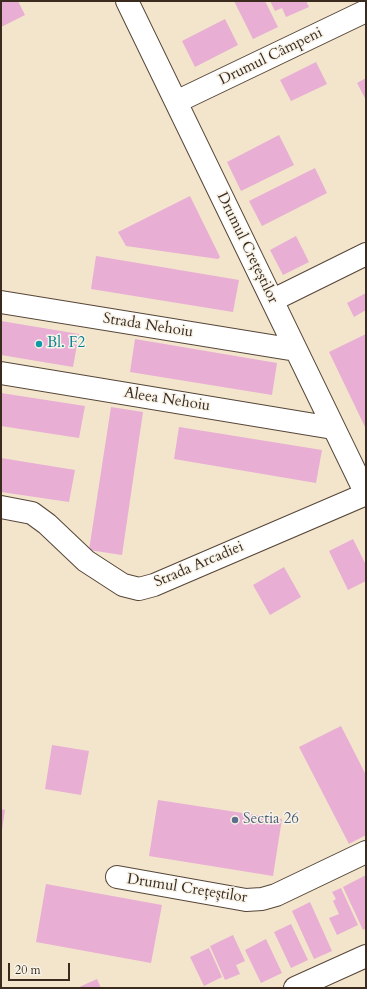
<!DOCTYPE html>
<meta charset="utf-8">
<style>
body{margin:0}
#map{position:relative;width:367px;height:989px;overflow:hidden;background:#f2e5cc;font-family:Cardo,serif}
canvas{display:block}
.frame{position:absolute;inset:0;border:2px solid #3b2a1e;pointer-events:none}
.scale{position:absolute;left:8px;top:963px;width:62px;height:18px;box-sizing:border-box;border:2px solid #3b2a1e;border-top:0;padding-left:5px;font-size:12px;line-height:14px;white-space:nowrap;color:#3b2a1e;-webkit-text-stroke:3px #f7f3e8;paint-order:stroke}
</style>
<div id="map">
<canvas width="367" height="989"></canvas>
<div class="frame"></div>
<div class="scale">20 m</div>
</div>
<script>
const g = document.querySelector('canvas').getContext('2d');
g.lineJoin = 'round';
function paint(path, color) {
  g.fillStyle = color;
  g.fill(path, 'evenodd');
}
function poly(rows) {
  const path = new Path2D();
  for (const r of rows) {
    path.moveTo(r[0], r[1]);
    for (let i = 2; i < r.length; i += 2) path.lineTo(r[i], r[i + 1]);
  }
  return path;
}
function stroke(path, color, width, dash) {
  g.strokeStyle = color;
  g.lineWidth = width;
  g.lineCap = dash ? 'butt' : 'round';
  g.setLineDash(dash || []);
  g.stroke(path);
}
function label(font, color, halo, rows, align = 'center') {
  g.font = font + ' Cardo,serif';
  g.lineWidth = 3;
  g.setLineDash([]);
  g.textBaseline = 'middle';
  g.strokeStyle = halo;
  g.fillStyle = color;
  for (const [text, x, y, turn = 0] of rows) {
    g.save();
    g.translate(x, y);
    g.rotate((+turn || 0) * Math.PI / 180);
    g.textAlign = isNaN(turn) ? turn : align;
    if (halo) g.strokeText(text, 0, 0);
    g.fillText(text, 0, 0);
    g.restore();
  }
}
const building = poly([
 [1,1,18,1,25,15,1,27],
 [234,1,265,1,278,27,253,39],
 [270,1,306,1,309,7,286,17,282,8,275,11],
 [225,19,238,45,195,67,182,41],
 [316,62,327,84,291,101,280,80],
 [366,78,366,100,357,83],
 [279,135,294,165,241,191,227,162],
 [315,168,327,193,262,226,249,201],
 [190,196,220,257,218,259,126,246,118,232],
 [296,236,309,262,283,275,270,250],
 [96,256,239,280,233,312,91,289],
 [366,293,366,310,354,317,347,303],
 [1,321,79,334,73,367,1,355],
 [366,334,366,429,329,352],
 [135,339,277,363,272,395,130,372],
 [1,393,85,406,79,438,1,426],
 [111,407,143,412,122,555,89,550],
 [179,427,322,450,316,483,174,459],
 [1,458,75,470,69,502,1,492],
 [353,539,366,565,366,581,348,590,329,551],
 [284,567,301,597,270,615,253,585],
 [341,726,366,775,366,835,349,844,299,747],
 [52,745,89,751,81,795,45,789],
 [158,800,282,819,273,876,149,856],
 [1,809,5,810,2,830,1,830],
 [366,875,366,928,363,930,343,887],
 [46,884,162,905,151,963,36,942],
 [341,888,358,925,337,935,329,918,339,914,333,901,336,899,332,892],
 [310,902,332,951,314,959,292,911],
 [291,924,308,960,291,968,274,932],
 [233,935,245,961,236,965,240,974,225,980,210,946],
 [266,939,282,973,261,983,245,950],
 [209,948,222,977,204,986,190,957],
 [97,979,101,988,77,988]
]);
const minor = poly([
 [127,1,366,494],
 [176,102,366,11],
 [273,300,366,254],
 [1,302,296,350],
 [1,373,333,428],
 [1,507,32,513,47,524,86,561,123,585,139,589,154,585,366,494],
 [117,877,246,900,262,899,276,895,366,852],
 [295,988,366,956]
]);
const markers = [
 [39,344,4,"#0f9aa8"],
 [235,820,4,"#5c6f8a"]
];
const streetNames = [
 ["Drumul Câmpeni",271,57,-26],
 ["Drumul Crețeștilor",247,248,64],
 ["Strada Nehoiu",148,326,9],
 ["Aleea Nehoiu",167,400,9],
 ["Strada Arcadiei",199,565,-23],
 ["Drumul Crețeștilor",187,889,9]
];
const cultureNames = [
 ["Bl. F2",47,344]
];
const serviceNames = [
 ["Sectia 26",243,820]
];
paint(building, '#e8aed4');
stroke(minor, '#564638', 24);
stroke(minor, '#fff', 22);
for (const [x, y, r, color] of markers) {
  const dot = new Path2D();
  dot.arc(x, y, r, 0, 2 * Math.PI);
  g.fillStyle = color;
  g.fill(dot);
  stroke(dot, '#f7f3e8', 1.5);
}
label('15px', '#3b2a1e', '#f7f3e8', streetNames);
label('15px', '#0d838f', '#f7f3e8', cultureNames, 'left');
label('15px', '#4e5e75', '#f7f3e8', serviceNames, 'left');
</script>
